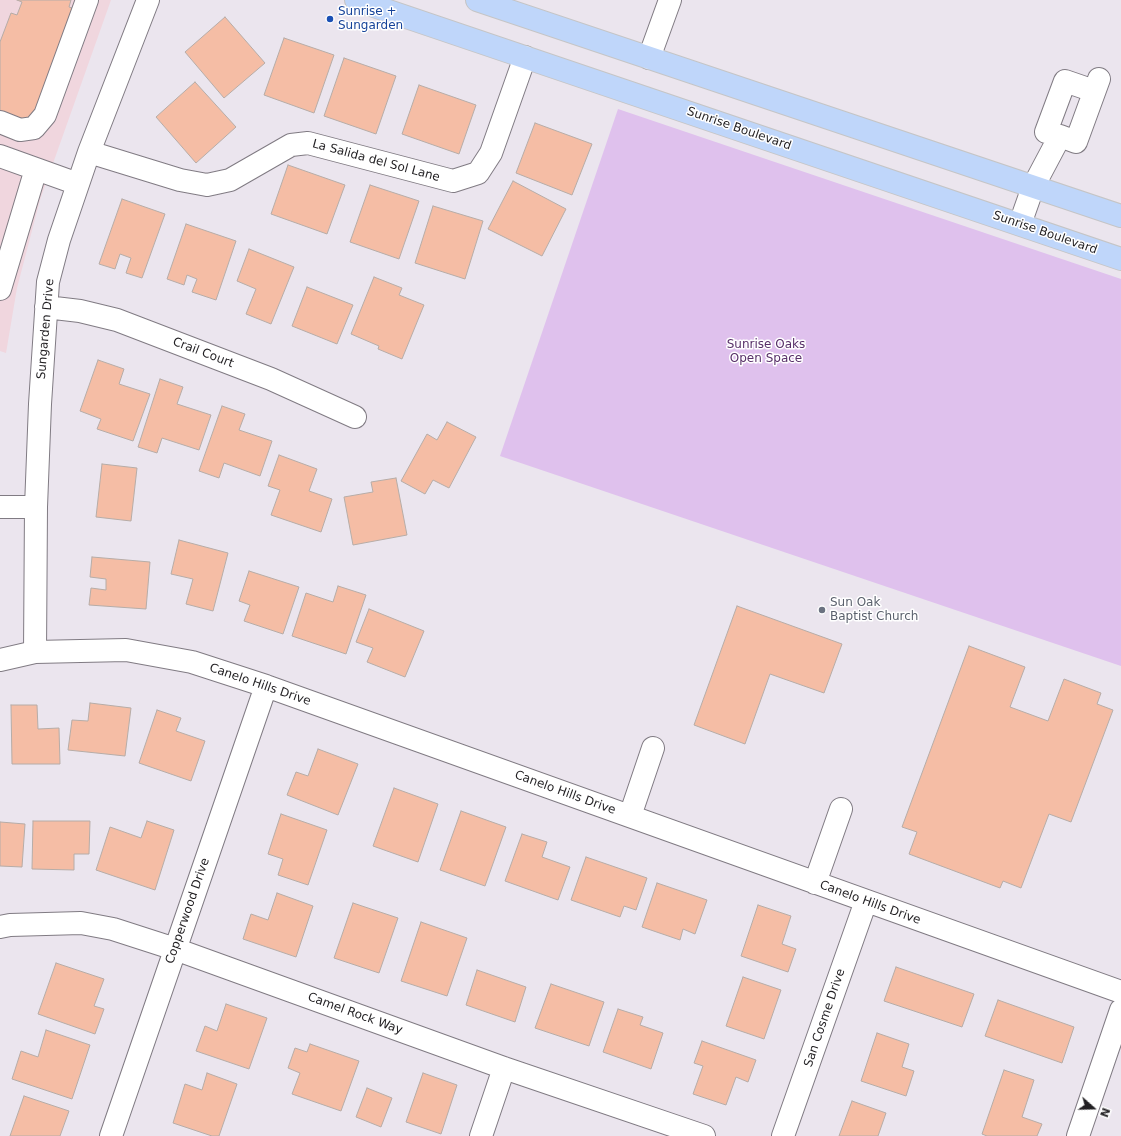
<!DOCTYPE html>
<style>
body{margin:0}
#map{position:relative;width:1121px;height:1136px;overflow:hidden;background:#ebe5ee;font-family:"DejaVu Sans",sans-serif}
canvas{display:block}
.north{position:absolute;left:1073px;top:1088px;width:40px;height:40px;-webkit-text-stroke:3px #fff;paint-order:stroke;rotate:110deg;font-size:11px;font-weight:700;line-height:16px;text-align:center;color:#211f22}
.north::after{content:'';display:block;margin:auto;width:14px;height:18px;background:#211f22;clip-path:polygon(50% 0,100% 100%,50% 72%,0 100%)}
</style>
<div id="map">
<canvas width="1121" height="1136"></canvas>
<div class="north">N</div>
</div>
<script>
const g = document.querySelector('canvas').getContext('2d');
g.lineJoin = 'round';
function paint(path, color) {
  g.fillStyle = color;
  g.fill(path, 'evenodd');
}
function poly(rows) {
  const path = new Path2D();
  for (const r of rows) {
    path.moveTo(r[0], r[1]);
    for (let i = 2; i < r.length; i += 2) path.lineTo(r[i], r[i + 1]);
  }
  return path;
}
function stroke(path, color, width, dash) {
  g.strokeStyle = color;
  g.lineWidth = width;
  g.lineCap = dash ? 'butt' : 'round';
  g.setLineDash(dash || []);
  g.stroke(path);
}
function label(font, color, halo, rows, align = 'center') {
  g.font = font + ' "DejaVu Sans",sans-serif';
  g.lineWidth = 3;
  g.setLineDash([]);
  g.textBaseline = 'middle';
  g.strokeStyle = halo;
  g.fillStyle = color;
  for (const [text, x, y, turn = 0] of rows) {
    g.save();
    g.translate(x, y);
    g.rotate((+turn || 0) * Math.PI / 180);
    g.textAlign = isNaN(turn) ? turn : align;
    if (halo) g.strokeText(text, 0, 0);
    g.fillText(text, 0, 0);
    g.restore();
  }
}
const commercial = poly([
 [0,0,111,0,40,200,17,288,6,353,0,351]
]);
const green = poly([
 [618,109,1121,279,1121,666,500,456]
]);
const building = poly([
 [17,0,71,0,69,7,80,11,34,117,18,125,0,118,0,42,11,13,17,15,22,2,17,0],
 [225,17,265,63,224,98,185,52,225,17],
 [284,38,334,55,314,113,264,95,284,38],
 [344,58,396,76,376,134,324,116,344,58],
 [195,82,236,127,196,163,156,117,195,82],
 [419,85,476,105,459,154,402,134,419,85],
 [535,123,592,144,572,195,516,173,535,123],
 [288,165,345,185,327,234,271,214,288,165],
 [513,181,566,209,542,256,488,229,513,181],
 [370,185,419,201,399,259,350,242,370,185],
 [122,199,165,214,142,278,126,273,131,258,120,254,115,269,99,264,122,199],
 [433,206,483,221,465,279,415,263,433,206],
 [186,224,236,241,216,300,192,292,197,279,187,275,184,285,167,279,186,224],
 [249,249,294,267,271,324,246,314,256,289,237,281,249,249],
 [374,277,402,288,399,295,424,305,402,359,378,349,379,346,351,334,374,277],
 [307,287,353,305,337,344,292,326,307,287],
 [98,360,124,369,119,384,150,394,133,441,97,429,101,419,80,411,98,360],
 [160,379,183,387,177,404,211,415,199,450,162,438,157,453,138,447,160,379],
 [222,406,245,414,239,430,272,441,260,476,224,463,219,478,199,471,222,406],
 [447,422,476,437,449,488,433,480,425,494,401,481,427,434,437,440,447,422],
 [279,455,317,469,309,491,332,499,321,532,271,515,280,490,268,486,279,455],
 [102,464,137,468,131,521,96,517,102,464],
 [396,478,407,535,353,545,344,497,373,492,371,482,396,478],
 [179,540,228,553,213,611,186,604,193,579,171,574,179,540],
 [92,557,150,562,146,609,89,605,91,588,106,590,106,579,90,577,92,557],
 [249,571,299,587,283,634,244,621,250,605,239,601,249,571],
 [338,586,366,595,346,654,292,636,306,593,333,602,338,586],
 [737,606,842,644,824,693,770,674,745,744,694,725,737,606],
 [369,609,424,631,405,677,367,662,373,648,356,642,369,609],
 [969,646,1025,667,1010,707,1048,721,1064,679,1101,693,1097,704,1113,710,1071,822,1049,814,1021,888,1003,881,1000,888,909,854,917,832,902,827,969,646],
 [90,703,131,708,125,756,68,750,72,720,88,721,90,703],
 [11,705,37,705,38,729,59,728,60,764,12,764,11,705],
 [157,710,181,718,176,731,205,741,191,781,139,763,157,710],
 [318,749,358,764,338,815,287,795,296,772,308,776,318,749],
 [394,788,438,804,418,862,373,846,394,788],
 [461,811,506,827,485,886,440,870,461,811],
 [281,814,327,830,308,885,278,875,283,859,268,854,281,814],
 [33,821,90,821,89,854,74,854,74,870,32,869,33,821],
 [147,821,174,830,155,890,96,870,110,827,141,838,147,821],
 [0,822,25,824,22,867,0,866,0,822],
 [522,834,547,842,542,857,570,867,558,900,505,881,522,834],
 [586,857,647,878,636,910,624,906,620,917,571,900,586,857],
 [657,883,707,900,695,934,683,929,680,940,642,927,657,883],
 [277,893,313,906,296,957,243,939,251,914,268,920,277,893],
 [353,903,398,918,379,973,334,958,353,903],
 [758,905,791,916,782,944,796,949,788,972,741,956,758,905],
 [421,922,467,938,447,996,401,981,421,922],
 [56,963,104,979,94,1006,104,1009,95,1034,38,1014,56,963],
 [896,967,974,994,962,1027,884,1001,896,967],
 [477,970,526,987,515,1022,466,1005,477,970],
 [743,977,781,990,764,1039,726,1026,743,977],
 [551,984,604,1002,589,1046,535,1028,551,984],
 [998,1000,1074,1027,1062,1063,985,1036,998,1000],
 [226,1004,267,1018,249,1069,196,1051,205,1026,217,1031,226,1004],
 [618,1009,643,1017,640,1025,663,1033,651,1069,603,1052,618,1009],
 [46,1030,90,1045,72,1099,12,1079,21,1051,38,1057,46,1030],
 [877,1033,909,1044,902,1067,914,1071,906,1096,861,1081,877,1033],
 [702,1041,756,1060,748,1082,736,1077,726,1105,693,1094,703,1066,694,1063,702,1041],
 [310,1044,359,1061,341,1111,292,1094,300,1073,288,1068,295,1048,307,1052,310,1044],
 [1004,1070,1034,1080,1022,1117,1042,1124,1037,1136,987,1136,982,1134,1004,1070],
 [207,1073,237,1084,219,1136,212,1136,173,1123,185,1084,202,1090,207,1073],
 [423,1073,457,1085,441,1134,406,1122,423,1073],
 [367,1088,392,1098,381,1127,356,1117,367,1088],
 [24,1096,69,1111,60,1136,10,1136,24,1096],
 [852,1101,886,1113,878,1136,839,1136,852,1101]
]);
const minor = poly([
 [649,58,670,0],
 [0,122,20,130,34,128,45,115,87,0],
 [1060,136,1046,132,1065,81,1094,91],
 [89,152,180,180,207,185,230,180,291,145,308,143,453,181,478,173,491,153,525,57],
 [0,156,78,184],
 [1020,224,1033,187,1060,136,1076,142,1099,79],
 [0,289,36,169],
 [46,307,80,311,117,320,271,379,355,417],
 [0,507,36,507],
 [35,652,36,507,40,404,48,282,59,240,89,152,148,0],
 [0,660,35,652,126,650,192,662,266,686,1121,992],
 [630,816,653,748],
 [815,883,841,809],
 [0,927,10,925,81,923,113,929,175,949,504,1068,704,1136],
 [111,1136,266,686],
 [481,1136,504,1068],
 [783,1136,866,901],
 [1078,1136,1121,1010]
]);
const major = poly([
 [356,0,1121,259],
 [477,0,1121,216]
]);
const markers = [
 [330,19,4,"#1a4fb4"],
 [822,610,4,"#6b7280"]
];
const transitNames = [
 ["Sunrise +",338,12],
 ["Sungarden",338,26]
];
const streetNames = [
 ["Sunrise Boulevard",739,129,19],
 ["La Salida del Sol Lane",376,161,15],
 ["Sunrise Boulevard",1045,233,19],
 ["Sungarden Drive",46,329,-85],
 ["Crail Court",203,353,21],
 ["Canelo Hills Drive",260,685,19],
 ["Canelo Hills Drive",565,793,20],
 ["Canelo Hills Drive",870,903,20],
 ["Copperwood Drive",188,911,-71],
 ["Camel Rock Way",355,1014,20],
 ["San Cosme Drive",825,1018,-71]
];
const parkNames = [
 ["Sunrise Oaks",766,345],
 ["Open Space",766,359]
];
const worshipNames = [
 ["Sun Oak",830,603],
 ["Baptist Church",830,617]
];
paint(commercial, '#f0d6de');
paint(green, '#dfc1ed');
paint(building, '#f5bda5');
stroke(building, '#b6aca7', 1);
stroke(minor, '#807b83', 24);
stroke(major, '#c5c5c6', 24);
stroke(minor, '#fff', 22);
stroke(major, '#bfd6fa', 22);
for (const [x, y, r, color] of markers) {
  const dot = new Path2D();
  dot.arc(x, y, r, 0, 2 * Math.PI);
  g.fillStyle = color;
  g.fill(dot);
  stroke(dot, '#fff', 1.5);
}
label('12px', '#164399', '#fff', transitNames, 'left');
label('12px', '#211f22', '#fff', streetNames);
label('12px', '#572f68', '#fff', parkNames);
label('12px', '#5b616d', '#fff', worshipNames, 'left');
</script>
